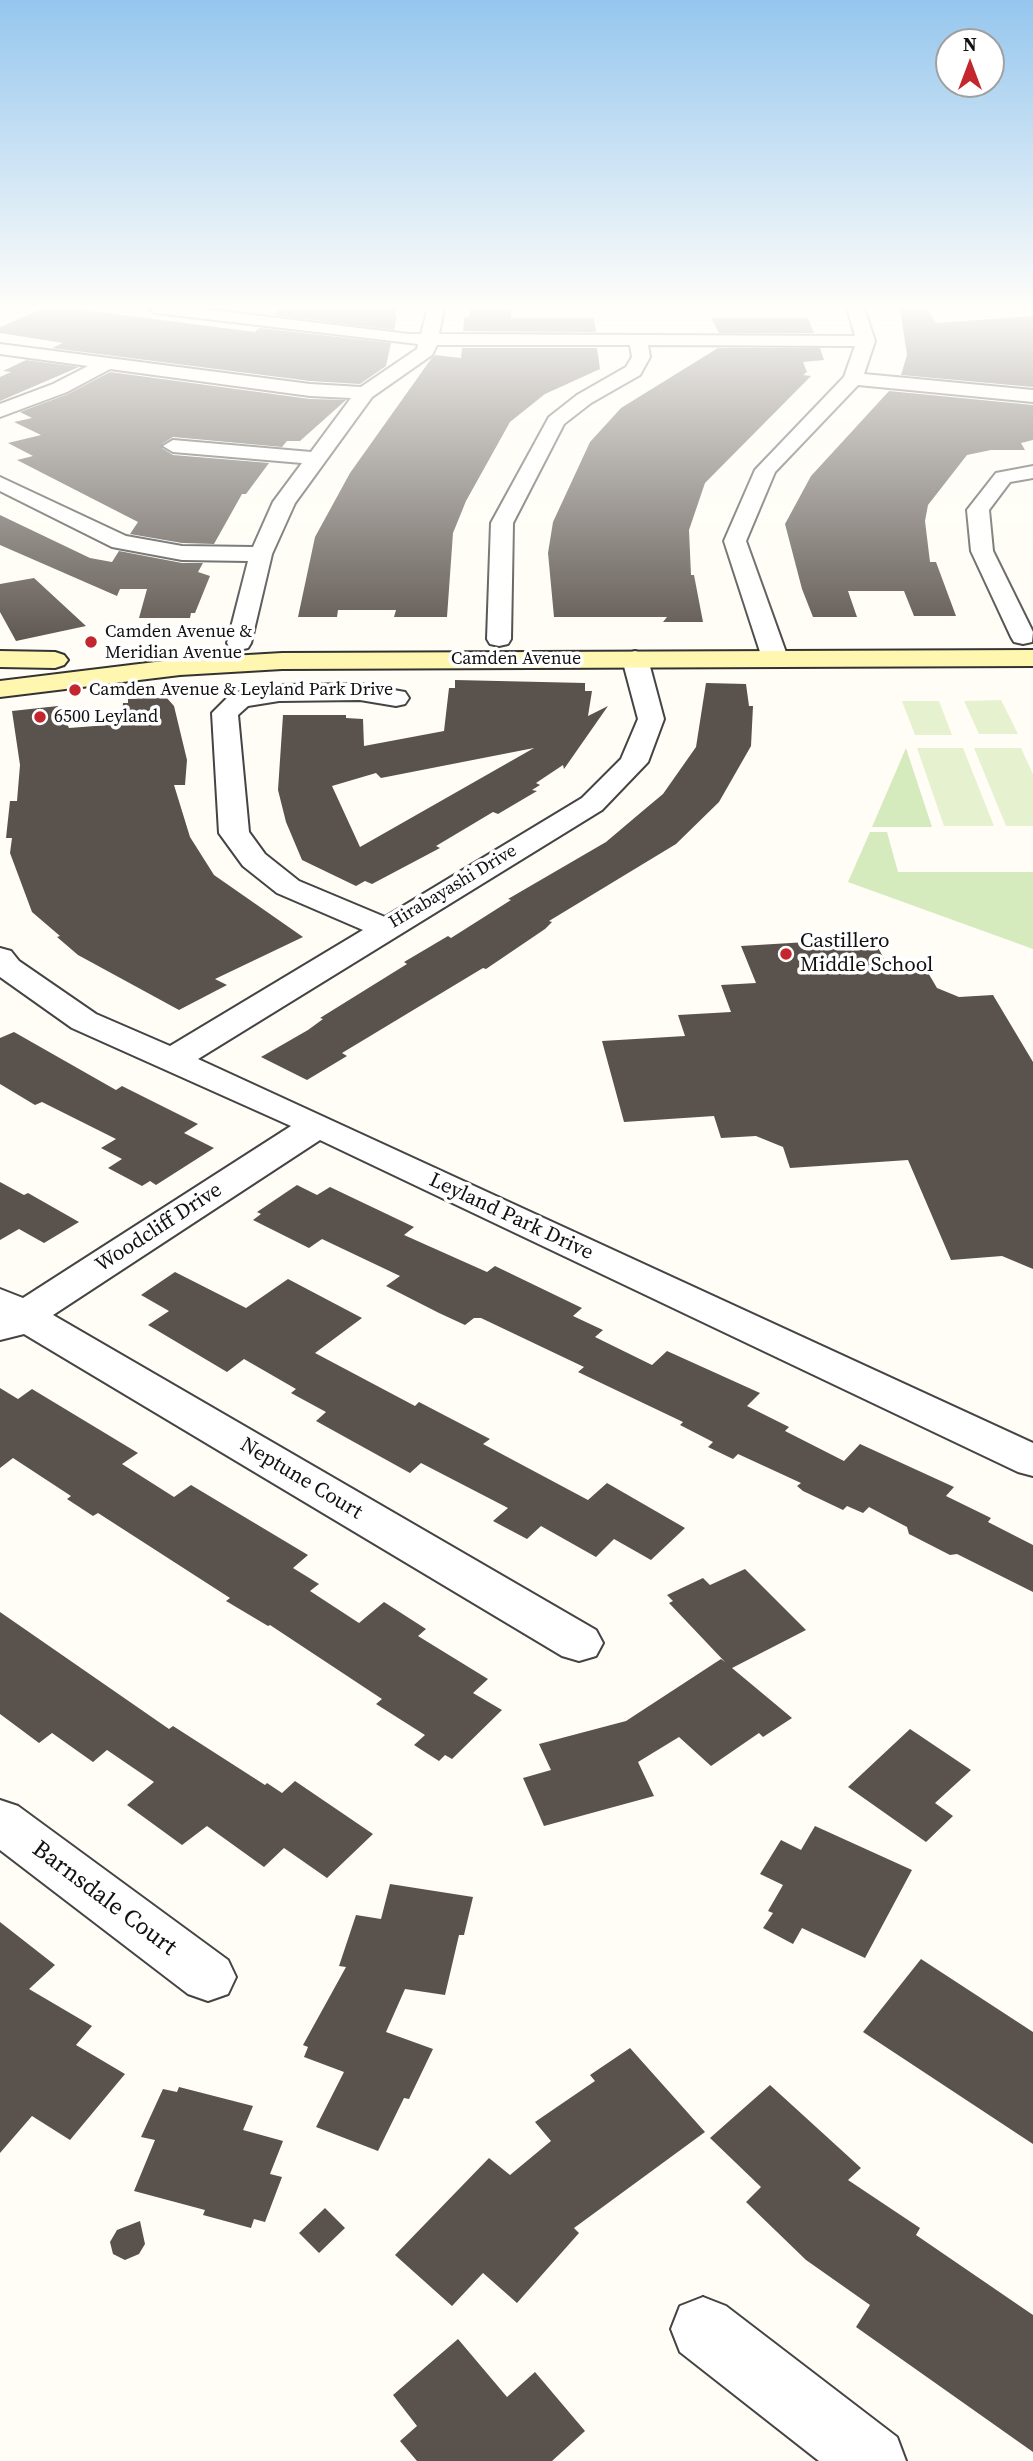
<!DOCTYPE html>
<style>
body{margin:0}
#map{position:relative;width:1033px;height:2461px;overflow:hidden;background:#fffdf5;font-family:"Source Serif 4",serif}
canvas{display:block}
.north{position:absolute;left:935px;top:28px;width:70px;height:70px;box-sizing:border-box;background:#fff;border:2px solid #a0a0a0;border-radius:50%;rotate:0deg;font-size:19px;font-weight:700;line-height:28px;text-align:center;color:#111}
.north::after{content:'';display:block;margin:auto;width:24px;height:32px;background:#c4262e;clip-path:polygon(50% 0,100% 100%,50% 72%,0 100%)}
</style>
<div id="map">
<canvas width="1033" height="2461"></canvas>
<div class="north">N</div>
</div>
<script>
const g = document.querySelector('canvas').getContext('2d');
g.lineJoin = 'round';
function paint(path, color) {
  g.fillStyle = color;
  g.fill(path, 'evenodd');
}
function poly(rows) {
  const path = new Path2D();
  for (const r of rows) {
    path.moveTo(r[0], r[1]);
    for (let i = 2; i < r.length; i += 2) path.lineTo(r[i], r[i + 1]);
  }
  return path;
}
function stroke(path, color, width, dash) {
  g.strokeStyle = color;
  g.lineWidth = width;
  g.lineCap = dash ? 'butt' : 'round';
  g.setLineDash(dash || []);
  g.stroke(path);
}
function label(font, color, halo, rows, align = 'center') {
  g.font = font + ' "Source Serif 4",serif';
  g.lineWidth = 7;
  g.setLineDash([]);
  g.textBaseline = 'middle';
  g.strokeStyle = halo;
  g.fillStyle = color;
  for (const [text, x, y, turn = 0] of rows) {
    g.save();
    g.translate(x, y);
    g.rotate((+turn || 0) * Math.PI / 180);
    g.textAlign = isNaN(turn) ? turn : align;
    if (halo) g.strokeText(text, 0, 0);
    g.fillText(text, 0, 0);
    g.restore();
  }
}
const green = poly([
 [906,748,932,827,872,827],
 [870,832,887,832,898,872,1033,872,1033,949,848,882]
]);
const pitch = poly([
 [1001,700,1018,734,979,734,964,701],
 [902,701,939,701,952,735,915,735],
 [917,748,963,748,994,826,944,826],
 [974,748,1021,748,1033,774,1033,826,1006,826]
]);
const building = poly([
 [44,308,69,308,255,332,259,328,391,343,386,366,360,384,310,381,52,348,63,343,0,333,0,327],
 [280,308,397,308,395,317,397,317,394,330,273,315],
 [470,308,511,308,511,318,594,318,596,332,463,331,464,318,470,316],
 [900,308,927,308,936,323,1033,316,1033,387,901,375,907,355],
 [711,318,808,318,814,333,719,333],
 [462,348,597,348,600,369,545,394,510,422,466,501,453,533,447,617,394,617,396,610,338,610,337,617,298,617,315,537,350,473,431,359,435,355,461,358],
 [718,348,820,348,824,360,803,362,807,372,803,375,811,376,705,483,689,530,691,575,694,575,703,622,663,622,667,617,554,617,548,553,553,522,590,442,621,408],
 [26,360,79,367,0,401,0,377,11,372,3,371],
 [110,372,310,399,346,400,300,441,287,441,282,447,173,437,162,444,162,448,173,455,269,463,246,494,242,494,214,544,182,543,130,534,138,522,17,460,33,456,8,443,41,435,14,422,32,418,20,412,68,394],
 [889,391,1033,405,1033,440,1021,443,1025,450,991,450,967,455,928,505,925,521,930,562,936,562,956,616,914,616,904,591,848,591,857,617,813,617,802,589,785,524,811,476],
 [0,515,90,558,112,562,119,551,182,563,203,563,198,572,210,576,195,613,191,613,190,618,139,618,147,589,120,589,117,596,0,545],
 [34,578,86,626,16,641,0,612,0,584],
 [455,680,585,683,585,691,592,691,588,716,608,706,564,769,563,765,536,783,540,785,532,790,537,791,498,814,493,812,436,846,440,848,372,884,365,881,356,886,302,860,286,822,278,790,283,715,346,715,346,718,363,719,364,746,444,731,449,688,455,688],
 [534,748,360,847,332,786,376,773,381,778],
 [706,683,746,684,749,706,753,706,751,746,719,802,676,844,549,921,552,922,545,929,486,969,483,968,342,1053,347,1056,307,1080,261,1057,308,1030,323,1019,320,1018,407,964,404,962,448,936,451,938,511,900,508,899,606,842,645,809,663,794,696,747],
 [166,697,174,706,187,760,185,785,174,785,190,837,214,875,303,937,215,979,227,985,179,1010,78,955,57,937,60,936,32,912,10,853,12,838,6,838,10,801,17,801,20,765,12,711,58,706,69,728,121,724,123,703,128,703,128,699],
 [873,938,892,974,927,971,937,988,959,997,993,995,1033,1062,1033,1269,1002,1256,951,1260,908,1160,790,1168,783,1147,756,1136,721,1138,714,1116,624,1122,602,1041,685,1036,678,1015,731,1012,721,985,756,983,741,946],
 [14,1032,116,1090,122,1086,198,1124,184,1133,214,1148,156,1185,150,1181,142,1186,108,1168,122,1159,101,1148,116,1139,42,1102,35,1105,0,1084,0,1038],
 [0,1182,24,1195,28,1193,79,1222,44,1243,19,1229,0,1240],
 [297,1185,317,1195,330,1187,414,1227,404,1235,487,1272,495,1266,582,1308,573,1316,603,1330,595,1337,652,1365,667,1351,760,1393,747,1406,789,1427,785,1431,844,1461,860,1444,954,1487,946,1496,991,1518,988,1522,1033,1545,1033,1592,957,1554,950,1555,909,1534,907,1527,869,1507,863,1513,847,1506,843,1510,803,1491,797,1486,801,1483,738,1454,733,1459,708,1447,713,1442,680,1425,683,1422,578,1372,584,1367,481,1318,474,1318,465,1325,439,1313,386,1286,400,1276,322,1239,309,1248,253,1220,261,1214,257,1212],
 [175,1272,246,1308,288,1279,362,1318,315,1353,415,1406,419,1402,490,1439,483,1444,588,1500,607,1483,685,1528,651,1560,614,1539,596,1557,541,1526,527,1539,493,1521,508,1508,421,1463,410,1473,316,1421,326,1412,291,1393,296,1389,244,1359,227,1372,148,1325,169,1311,141,1295],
 [0,1388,18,1399,32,1389,138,1453,122,1464,174,1497,191,1485,308,1555,293,1568,319,1584,310,1591,359,1623,384,1602,426,1629,418,1636,488,1679,473,1693,502,1710,452,1759,445,1755,439,1761,414,1745,425,1735,376,1704,382,1699,270,1625,268,1626,226,1601,230,1598,98,1513,93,1516,67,1499,71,1496,13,1458,0,1468],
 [745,1569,806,1630,732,1668,792,1718,763,1737,759,1733,711,1766,679,1737,638,1762,654,1796,544,1826,523,1778,551,1770,539,1744,626,1721,721,1659,725,1662,669,1603,673,1601,667,1595,703,1578,710,1585],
 [0,1612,169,1729,173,1726,265,1785,267,1783,282,1793,295,1781,373,1834,327,1878,284,1848,264,1867,207,1826,182,1845,127,1805,154,1782,107,1750,93,1762,52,1733,39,1743,0,1714],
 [910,1729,971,1770,935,1803,953,1816,926,1842,848,1787],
 [815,1826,912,1870,865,1958,802,1928,793,1944,763,1928,773,1913,768,1911,783,1885,760,1874,781,1840,801,1850],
 [390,1884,473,1897,464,1935,459,1935,445,1995,405,1989,386,2032,433,2049,409,2099,404,2098,378,2151,316,2127,344,2072,304,2057,308,2047,303,2045,346,1967,339,1966,356,1915,381,1919],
 [0,1922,55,1965,29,1989,92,2026,76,2045,125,2074,70,2140,32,2116,0,2153],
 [921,1959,1033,2032,1033,2144,863,2032],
 [630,2048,705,2132,574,2228,579,2233,517,2303,483,2273,452,2306,395,2255,489,2158,510,2175,551,2141,535,2122,595,2081,590,2075],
 [770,2085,861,2168,848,2180,920,2228,916,2235,1033,2315,1033,2452,856,2327,870,2305,806,2260,746,2202,761,2187,710,2138],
 [179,2087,253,2106,243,2130,283,2141,270,2174,282,2177,265,2222,254,2219,251,2228,203,2215,205,2210,134,2191,155,2140,141,2137,163,2089,177,2092],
 [325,2208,345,2228,319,2253,299,2233],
 [140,2221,145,2244,139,2254,125,2260,113,2254,110,2242,117,2230],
 [458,2339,507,2397,535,2372,585,2431,552,2461,417,2461,400,2441,417,2426,393,2395]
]);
const street = poly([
 [148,308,195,308,409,334,421,334,428,308,444,308,439,334,855,336,847,308,864,308,875,341,864,374,1033,390,1033,402,858,385,775,472,746,541,788,658,784,663,775,666,766,663,762,658,724,541,755,470,844,377,855,346,648,345,650,357,640,375,591,403,564,424,513,523,511,639,508,644,499,646,490,644,487,639,491,523,549,417,577,395,626,367,632,357,630,345,437,345,432,355,372,397,295,503,272,554,251,643,248,648,239,650,230,648,227,643,248,561,182,560,112,547,0,491,0,477,126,536,182,546,253,547,273,502,302,463,173,452,163,446,173,440,311,452,351,398,310,396,110,369,67,392,0,417,0,404,53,384,88,366,0,354,0,344,310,384,361,387,417,349,418,344,156,313,148,308],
 [1033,466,1033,478,1010,482,989,510,993,551,1033,632,1032,642,1023,644,1014,642,1011,637,971,551,967,510,996,473,1033,466],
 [635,651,644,654,648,659,664,719,648,762,602,810,198,1059,1033,1443,1033,1476,1018,1472,320,1140,53,1315,596,1630,603,1643,596,1656,579,1661,562,1656,24,1334,0,1340,0,1289,23,1298,291,1126,72,1028,0,977,0,948,11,951,19,961,96,1014,170,1046,363,930,277,893,243,866,219,833,212,713,231,694,279,685,360,684,405,692,409,698,405,704,396,706,360,700,279,701,248,706,238,715,249,832,265,854,299,881,385,917,582,798,621,759,638,719,622,659,626,654,635,651],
 [0,1800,18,1806,228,1960,236,1977,228,1994,208,2001,188,1994,0,1850,0,1800],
 [703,2297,726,2306,897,2437,906,2461,819,2461,680,2352,671,2329,680,2306,703,2297]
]);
const secondary = poly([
 [1033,650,1033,666,282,669,180,675,0,697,0,681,180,659,282,653,1033,650],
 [0,651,55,652,64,655,68,660,64,665,55,668,0,667,0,651]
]);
const markers = [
 [91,642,7,"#c4262e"],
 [75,690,7,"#c4262e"],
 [40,717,7,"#c4262e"],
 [786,954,7,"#c4262e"]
];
const farPoinames = [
 ["Camden Avenue &",105,632],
 ["Meridian Avenue",105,653],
 ["Camden Avenue & Leyland Park Drive",89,690],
 ["6500 Leyland",54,717]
];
const farStreetnames = [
 ["Camden Avenue",516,659],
 ["Hirabayashi Drive",453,887,-31]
];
const poiNames = [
 ["Castillero",800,942],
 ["Middle School",800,966]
];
const streetNames = [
 ["Leyland Park Drive",511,1217,25],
 ["Woodcliff Drive",159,1228,-33],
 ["Neptune Court",301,1479,31]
];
const nearStreetnames = [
 ["Barnsdale Court",104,1899,37]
];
paint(green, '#d5ebbd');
paint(pitch, '#e6f2cf');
paint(building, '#5a524d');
stroke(street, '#444', 4);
stroke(secondary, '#333', 4);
paint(street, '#fff');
paint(secondary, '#fff6b0');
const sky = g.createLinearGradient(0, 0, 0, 652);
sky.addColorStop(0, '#95c6ee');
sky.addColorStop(0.47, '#fffefa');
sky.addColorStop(1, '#fffefa00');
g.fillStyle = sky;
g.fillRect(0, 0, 1033, 652);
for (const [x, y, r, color] of markers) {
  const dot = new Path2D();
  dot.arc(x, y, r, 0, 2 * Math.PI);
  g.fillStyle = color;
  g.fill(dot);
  stroke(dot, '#fff', 2.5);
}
label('18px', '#111', '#fff', farPoinames, 'left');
label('18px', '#111', '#fff', farStreetnames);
label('21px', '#111', '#fff', poiNames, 'left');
label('21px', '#111', '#fff', streetNames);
label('24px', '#111', '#fff', nearStreetnames);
</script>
